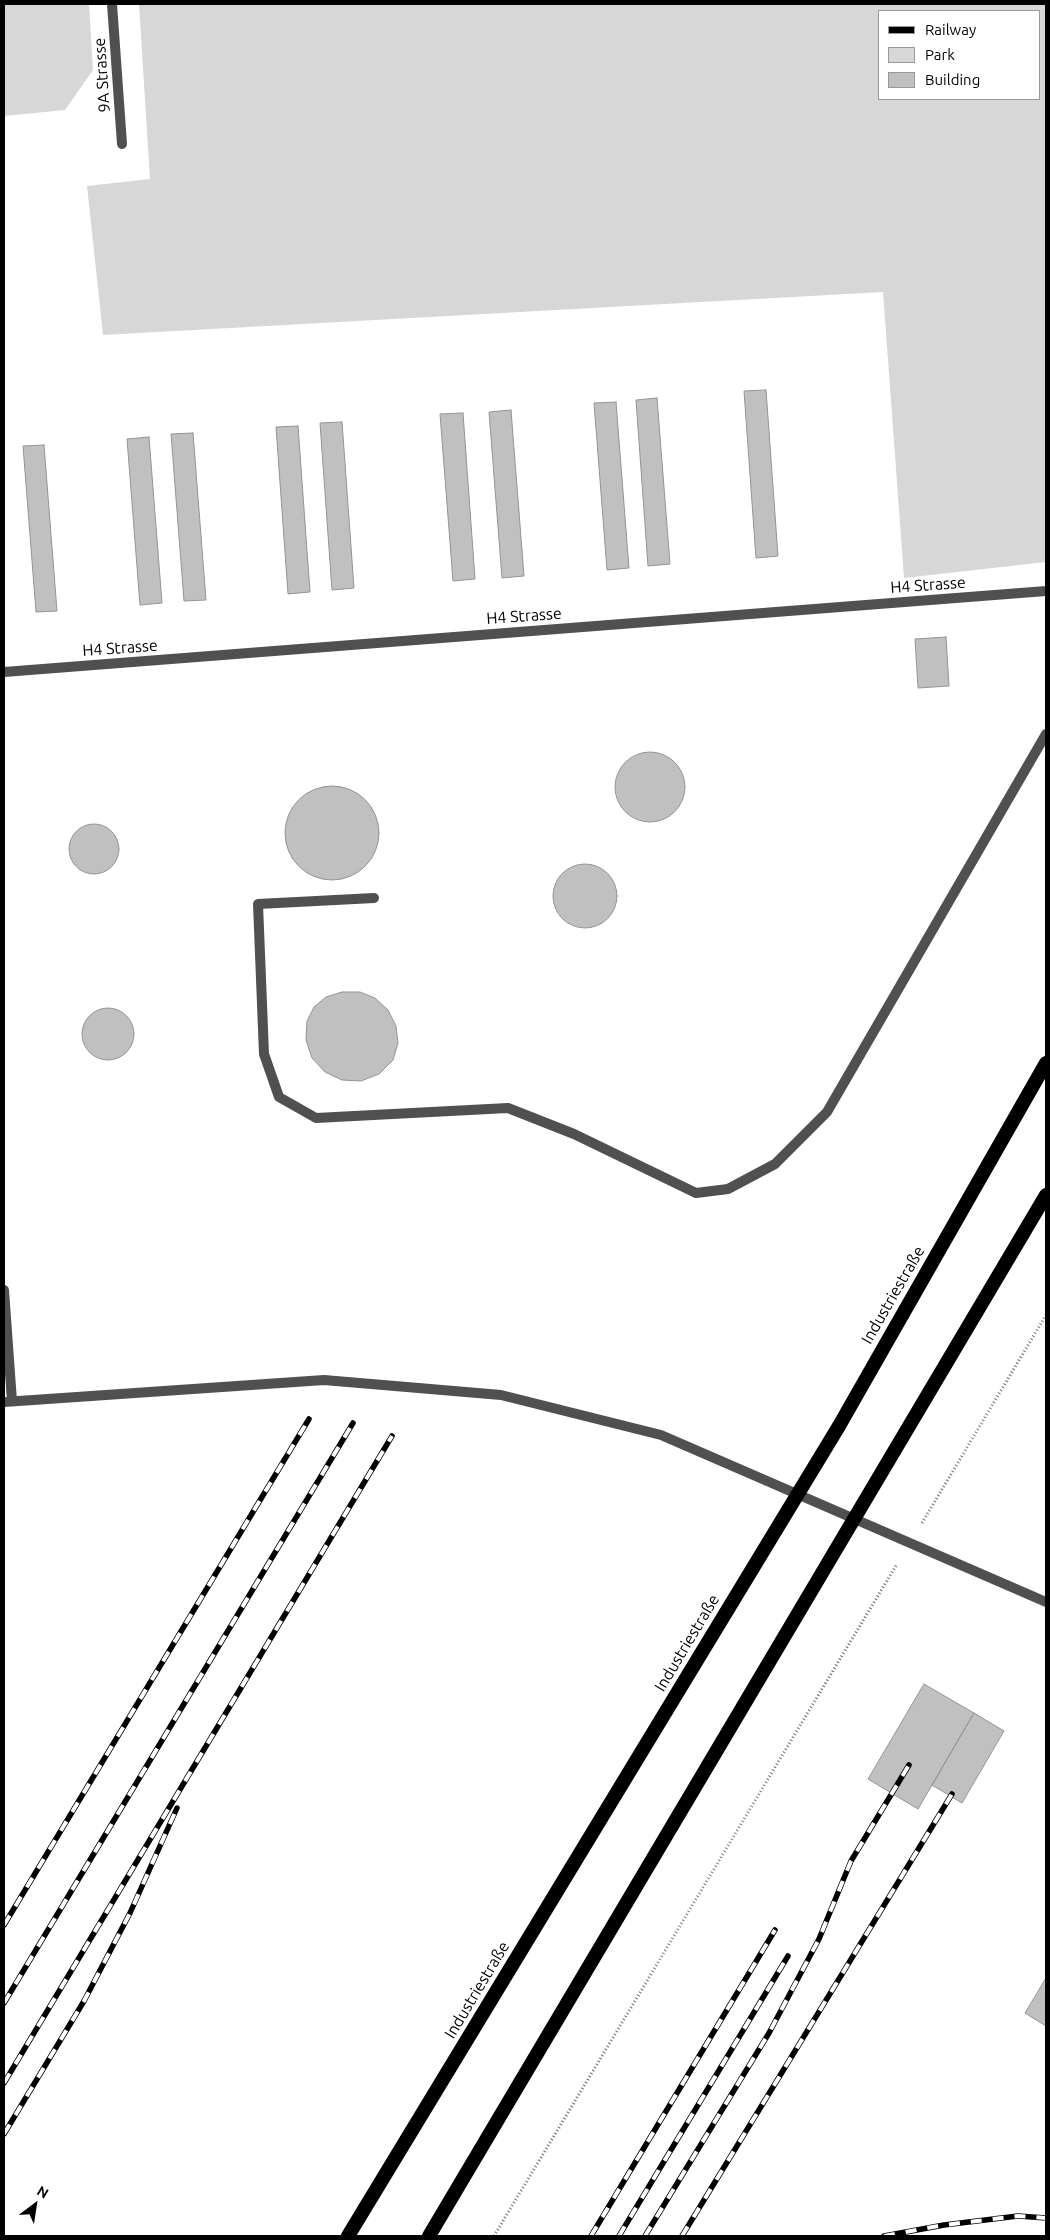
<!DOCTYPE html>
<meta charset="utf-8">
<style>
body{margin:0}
#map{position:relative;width:1050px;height:2240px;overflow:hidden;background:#fff;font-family:Ubuntu,sans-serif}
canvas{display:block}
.frame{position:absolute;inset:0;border:5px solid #000;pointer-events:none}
.legend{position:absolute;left:878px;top:10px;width:162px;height:90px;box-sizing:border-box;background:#fff;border:1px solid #999;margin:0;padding:6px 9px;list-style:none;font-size:15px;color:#000}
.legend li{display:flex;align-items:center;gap:10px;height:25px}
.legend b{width:25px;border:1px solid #999}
.north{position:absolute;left:10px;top:2180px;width:50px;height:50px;-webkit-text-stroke:4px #fff;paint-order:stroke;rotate:31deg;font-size:14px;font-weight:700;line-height:20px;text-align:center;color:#000}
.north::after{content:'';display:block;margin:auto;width:18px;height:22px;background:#000;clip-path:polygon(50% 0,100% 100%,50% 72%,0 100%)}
</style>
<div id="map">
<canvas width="1050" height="2240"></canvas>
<div class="frame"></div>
<ul class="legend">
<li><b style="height:6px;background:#000"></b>Railway</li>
<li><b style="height:14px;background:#d7d7d7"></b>Park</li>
<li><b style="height:14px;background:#c0c0c0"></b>Building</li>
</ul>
<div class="north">N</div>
</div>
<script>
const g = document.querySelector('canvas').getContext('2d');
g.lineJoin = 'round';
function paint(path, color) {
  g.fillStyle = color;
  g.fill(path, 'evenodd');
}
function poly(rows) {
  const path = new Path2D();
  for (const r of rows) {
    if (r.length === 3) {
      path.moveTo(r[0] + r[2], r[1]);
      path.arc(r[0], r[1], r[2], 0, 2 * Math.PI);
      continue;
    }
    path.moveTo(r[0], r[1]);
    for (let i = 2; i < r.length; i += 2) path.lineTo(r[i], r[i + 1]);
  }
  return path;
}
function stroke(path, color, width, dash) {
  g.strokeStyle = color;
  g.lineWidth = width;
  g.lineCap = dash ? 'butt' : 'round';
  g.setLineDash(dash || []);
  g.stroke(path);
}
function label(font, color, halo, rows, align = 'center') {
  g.font = font + ' Ubuntu,sans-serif';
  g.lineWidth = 4;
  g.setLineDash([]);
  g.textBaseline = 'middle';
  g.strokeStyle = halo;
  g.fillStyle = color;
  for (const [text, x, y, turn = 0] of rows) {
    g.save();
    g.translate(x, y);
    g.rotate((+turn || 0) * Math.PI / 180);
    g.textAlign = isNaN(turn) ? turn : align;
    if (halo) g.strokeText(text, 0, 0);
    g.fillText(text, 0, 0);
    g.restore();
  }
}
const green = poly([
 [4,4,89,4,93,70,65,110,4,116],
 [139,4,1046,4,1046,562,904,578,883,292,103,335,87,186,150,179],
 [879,11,1039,11,1039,99,879,99]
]);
const building = poly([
 [766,390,778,556,756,558,744,391,766,390],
 [657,398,670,564,648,566,636,400,657,398],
 [616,402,629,568,607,570,594,403,616,402],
 [511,410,524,576,502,578,489,412,511,410],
 [463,413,475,579,453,581,440,414,463,413],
 [342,422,354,588,332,590,320,423,342,422],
 [298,426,310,592,288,594,276,427,298,426],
 [193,433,206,600,184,601,171,434,193,433],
 [149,437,162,603,140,605,127,439,149,437],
 [44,445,57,611,36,612,23,446,44,445],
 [946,637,949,686,918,688,915,639,946,637],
 [650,787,35],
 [332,833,47],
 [94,849,25],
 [585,896,32],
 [342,992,360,992,375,998,388,1010,396,1026,398,1043,393,1060,379,1074,361,1081,342,1080,325,1072,312,1058,306,1040,307,1021,314,1007,326,997,342,992],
 [108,1034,26],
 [924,1684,974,1713,918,1809,868,1779,924,1684],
 [974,1713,1004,1731,962,1803,932,1785,974,1713],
 [1046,1978,1046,2026,1025,2013,1046,1978]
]);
const path = poly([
 [922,1523,1046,1315],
 [494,2236,897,1564]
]);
const service = poly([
 [112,4,122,144],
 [4,672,1046,591],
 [374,898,258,904,264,1054,279,1097,316,1118,508,1108,574,1134,696,1193,728,1189,775,1164,827,1112,1046,734],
 [4,1290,12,1401],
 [4,1402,324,1380,501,1395,661,1435,1046,1602]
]);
const trunk = poly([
 [348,2236,839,1426,1046,1063],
 [429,2236,1046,1195]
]);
const rail = poly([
 [4,1925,309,1419],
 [4,2003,353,1423],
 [4,2083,392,1436],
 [4,2134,84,2001,130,1913,177,1808],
 [591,2236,775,1930],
 [619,2236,788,1956],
 [645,2236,769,2033,819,1939,851,1861,909,1765],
 [682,2236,952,1794],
 [884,2236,944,2225,1018,2216,1046,2218]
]);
const streetNames = [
 ["9A Strasse",102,75,-94],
 ["H4 Strasse",928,585,-4],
 ["H4 Strasse",524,616,-4],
 ["H4 Strasse",120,648,-4],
 ["Industriestraße",893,1295,-60],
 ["Industriestraße",687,1643,-59],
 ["Industriestraße",477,1990,-59]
];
paint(green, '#d7d7d7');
paint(building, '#c0c0c0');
stroke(building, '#949494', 1);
stroke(path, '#727272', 3, [1, 2.5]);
stroke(service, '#505050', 10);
stroke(trunk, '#000', 14);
stroke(rail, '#000', 5.5);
stroke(rail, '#fff', 4, [11]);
label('16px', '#000', '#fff', streetNames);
</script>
